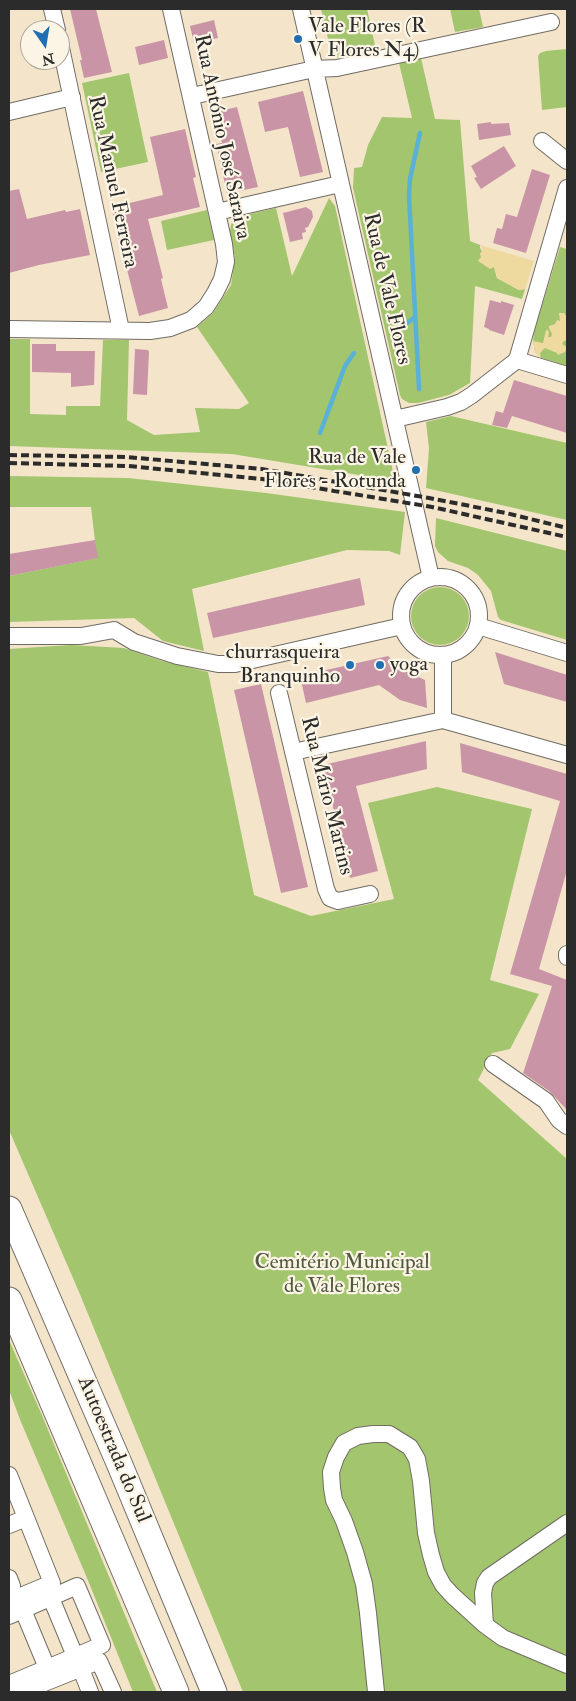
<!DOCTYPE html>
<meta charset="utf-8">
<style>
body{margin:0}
#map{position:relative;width:576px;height:1701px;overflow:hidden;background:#f4e5ca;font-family:"IM FELL Double Pica",serif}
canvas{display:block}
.frame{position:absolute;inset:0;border:10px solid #2b2b2b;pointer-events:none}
.north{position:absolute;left:20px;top:20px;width:50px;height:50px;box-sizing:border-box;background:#fcf5e5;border:1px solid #a8a49b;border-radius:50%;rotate:167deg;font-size:14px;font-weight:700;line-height:20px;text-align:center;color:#2b2b2b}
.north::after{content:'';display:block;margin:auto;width:18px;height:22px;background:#1f6fb2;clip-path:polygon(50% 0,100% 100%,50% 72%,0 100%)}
</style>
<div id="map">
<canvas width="576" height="1701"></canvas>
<div class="frame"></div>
<div class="north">N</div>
</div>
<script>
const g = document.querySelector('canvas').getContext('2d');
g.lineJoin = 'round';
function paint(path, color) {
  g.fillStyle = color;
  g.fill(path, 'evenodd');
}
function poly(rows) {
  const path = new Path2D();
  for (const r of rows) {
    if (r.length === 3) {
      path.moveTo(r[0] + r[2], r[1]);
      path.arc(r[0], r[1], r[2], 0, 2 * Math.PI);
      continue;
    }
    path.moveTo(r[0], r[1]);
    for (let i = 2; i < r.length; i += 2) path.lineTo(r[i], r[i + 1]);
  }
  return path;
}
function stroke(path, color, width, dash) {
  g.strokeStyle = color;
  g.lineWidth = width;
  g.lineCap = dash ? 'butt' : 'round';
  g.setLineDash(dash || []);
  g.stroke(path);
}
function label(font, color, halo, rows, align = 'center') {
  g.font = font + ' "IM FELL Double Pica",serif';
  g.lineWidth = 4.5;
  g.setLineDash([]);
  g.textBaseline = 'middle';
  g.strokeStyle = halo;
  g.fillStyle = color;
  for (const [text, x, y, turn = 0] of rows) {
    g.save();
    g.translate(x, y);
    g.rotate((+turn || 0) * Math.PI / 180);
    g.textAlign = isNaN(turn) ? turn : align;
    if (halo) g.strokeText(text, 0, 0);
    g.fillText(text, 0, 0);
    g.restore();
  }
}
const green = poly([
 [321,9,367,9,376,50,334,58,332,56],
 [450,9,479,9,483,27,455,32],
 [567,49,567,107,542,110,538,56,540,53,546,51],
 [421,58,435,119,460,120,470,241,480,245,480,248,492,266,494,267,497,278,519,290,525,289,522,299,475,286,470,383,449,395,418,403,409,403,402,399,400,395,353,188,354,168,362,167,368,145,382,117,412,118,399,63],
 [129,73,148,162,101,172,82,83],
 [329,198,335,206,395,481,232,454,9,446,9,339,30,339,30,414,66,415,66,406,100,406,103,340,129,340,127,420,154,435,200,432,195,408,239,409,249,403,197,327,213,313,231,285,235,258,230,231,231,225,233,220,237,217,276,208,292,276],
 [207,210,214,240,167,250,161,221],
 [560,247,567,249,567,366,541,358,535,352,533,341,534,332],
 [451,416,567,443,567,520,426,488,429,448,426,422],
 [9,476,128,478,266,493,405,512,400,555,389,551,347,550,192,589,204,651,163,641,134,618,9,622,9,576,97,558,91,507,9,507],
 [436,518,567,551,567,640,501,620,498,617,491,591,478,575,468,568,448,561,438,552,435,546],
 [440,616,29],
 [71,645,124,648,162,661,208,672,254,895,311,916,394,899,368,803,437,787,532,809,490,980,539,994,510,1049,492,1053,478,1080,567,1159,567,1692,243,1692,79,1292,9,1130,9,649],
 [9,1340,41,1413,157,1692,133,1692,87,1578,21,1422,9,1390]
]);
const sand = poly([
 [480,245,534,261,525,289,519,290,497,278,494,267,490,269,478,261,480,258,481,258,480,253,483,251],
 [559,313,564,313,567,317,567,340,564,341,562,344,567,347,565,352,558,355,557,353,545,348,540,353,541,358,535,352,533,341,543,343,546,330,548,330,549,333,548,337,551,337,552,334,549,328,549,326,555,324,557,320,560,321]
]);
const stream = poly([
 [402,327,415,317],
 [419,389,409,195,410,179,420,133],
 [320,433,345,366,354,353]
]);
const building = poly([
 [70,9,96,9,112,72,84,78,80,60,82,60],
 [214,20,218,38,194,43,190,26],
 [164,40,168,58,139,65,135,47],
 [303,91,323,172,300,177,288,127,265,132,258,102],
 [237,107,258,187,230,193,227,193,216,144,222,143,215,112],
 [491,122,491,124,509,123,511,135,479,140,477,124],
 [185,129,196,177,193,178,200,207,148,219,163,278,161,279,168,308,139,316,116,227,113,214,115,214,113,207,163,195,150,137],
 [504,146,516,166,481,189,474,178,477,177,471,166],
 [532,169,550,175,526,253,493,243,497,228,502,229,506,214,517,217],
 [19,189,27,219,65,210,66,212,80,209,90,255,39,265,9,273,9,191],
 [306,207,312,211,313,217,308,227,305,228,306,232,302,233,303,239,290,242,283,213],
 [490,300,501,303,501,301,514,305,504,335,489,330,489,329,484,327],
 [32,344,56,344,56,351,95,351,94,385,71,387,71,373,32,372],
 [135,349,148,350,149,352,147,395,133,394],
 [514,380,567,396,567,433,512,416,507,428,492,425,496,411,503,413],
 [95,540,98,558,9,576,9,554],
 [360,578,365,605,213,638,207,613],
 [495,652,567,675,567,702,504,684],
 [388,656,403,670,425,680,427,708,400,700,379,685,306,703,300,676],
 [261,684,308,887,281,893,234,690],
 [426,741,427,769,356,786,378,871,350,878,323,765],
 [460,743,567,774,567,870,539,969,567,980,567,1110,549,1091,523,1073,552,986,510,974,560,801,462,772]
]);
const minor = poly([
 [52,9,57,30],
 [301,9,431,578],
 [60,43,121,330],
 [192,96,314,69,337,68,551,22],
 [9,112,72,97],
 [542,141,567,161],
 [217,212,340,184],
 [9,329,150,331,170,328,191,320,206,307,215,293,222,279,226,262,224,244,171,9],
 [517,360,567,188],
 [395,419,447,407,461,402,472,395,517,360,567,375],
 [440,616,39],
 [478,626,567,653],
 [9,636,81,636,114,630,134,642,177,656,218,664,235,664,402,626],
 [443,656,443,720],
 [279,693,326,889,330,898,338,901,370,894],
 [293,752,443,720,567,755],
 [567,954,567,957],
 [493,1064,546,1101,559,1120,567,1126],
 [9,1475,52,1583,9,1601],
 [9,1525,26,1518],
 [9,1578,12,1586],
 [51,1598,75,1656],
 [23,1610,47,1668],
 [9,1616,77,1586,102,1645,9,1684],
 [485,1625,483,1593,485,1583,489,1577,567,1523],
 [81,1669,90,1692],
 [22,1692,99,1661,113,1692],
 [376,1692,368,1613,364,1584,355,1552,344,1521,334,1500,332,1488,331,1472,336,1457,344,1443,358,1436,373,1434,389,1434,410,1447,417,1459,421,1481,426,1533,431,1555,436,1572,443,1585,452,1595,485,1625,503,1638,567,1665]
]);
const highway = poly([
 [9,1209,119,1463,214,1692],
 [9,1300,176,1692]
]);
const rail = poly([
 [9,455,126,457,262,469,429,498,506,513,567,528],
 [9,463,128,466,262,479,432,507,567,537]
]);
const markers = [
 [298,39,5,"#1f6fb2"],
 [416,470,5,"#1f6fb2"],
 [350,665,5,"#1f6fb2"],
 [380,665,5,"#1f6fb2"]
];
const poiNames = [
 ["Vale Flores (R",308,27],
 ["V Flores N4)",308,51],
 ["Rua de Vale",406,458,"right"],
 ["Flores - Rotunda",406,482,"right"],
 ["churrasqueira",340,653,"right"],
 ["Branquinho",340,677,"right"],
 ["yoga",390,665]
];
const streetNames = [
 ["Rua António José Saraiva",221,137,78],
 ["Rua Manuel Ferreira",112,182,78],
 ["Rua de Vale Flores",386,289,77],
 ["Rua Mário Martins",326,796,76],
 ["Autoestrada do Sul",113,1450,67]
];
const parkNames = [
 ["Cemitério Municipal",342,1263],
 ["de Vale Flores",342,1287]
];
paint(green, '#a2c56e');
paint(sand, '#eeda9e');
stroke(stream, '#59b1d6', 4.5);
paint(building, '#c995a6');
stroke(minor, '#716c63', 18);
stroke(highway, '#716c63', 27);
stroke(minor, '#fff', 16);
stroke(highway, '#fff', 25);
stroke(rail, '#2b2b2b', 4, [8, 4]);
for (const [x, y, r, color] of markers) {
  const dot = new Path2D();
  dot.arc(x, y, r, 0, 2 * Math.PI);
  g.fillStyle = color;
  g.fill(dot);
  stroke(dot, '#fcf5e5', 2);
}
label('21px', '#2b2b2b', '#fcf5e5', poiNames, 'left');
label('21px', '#2b2b2b', '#fcf5e5', streetNames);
label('21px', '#4f593f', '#fcf5e5', parkNames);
</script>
